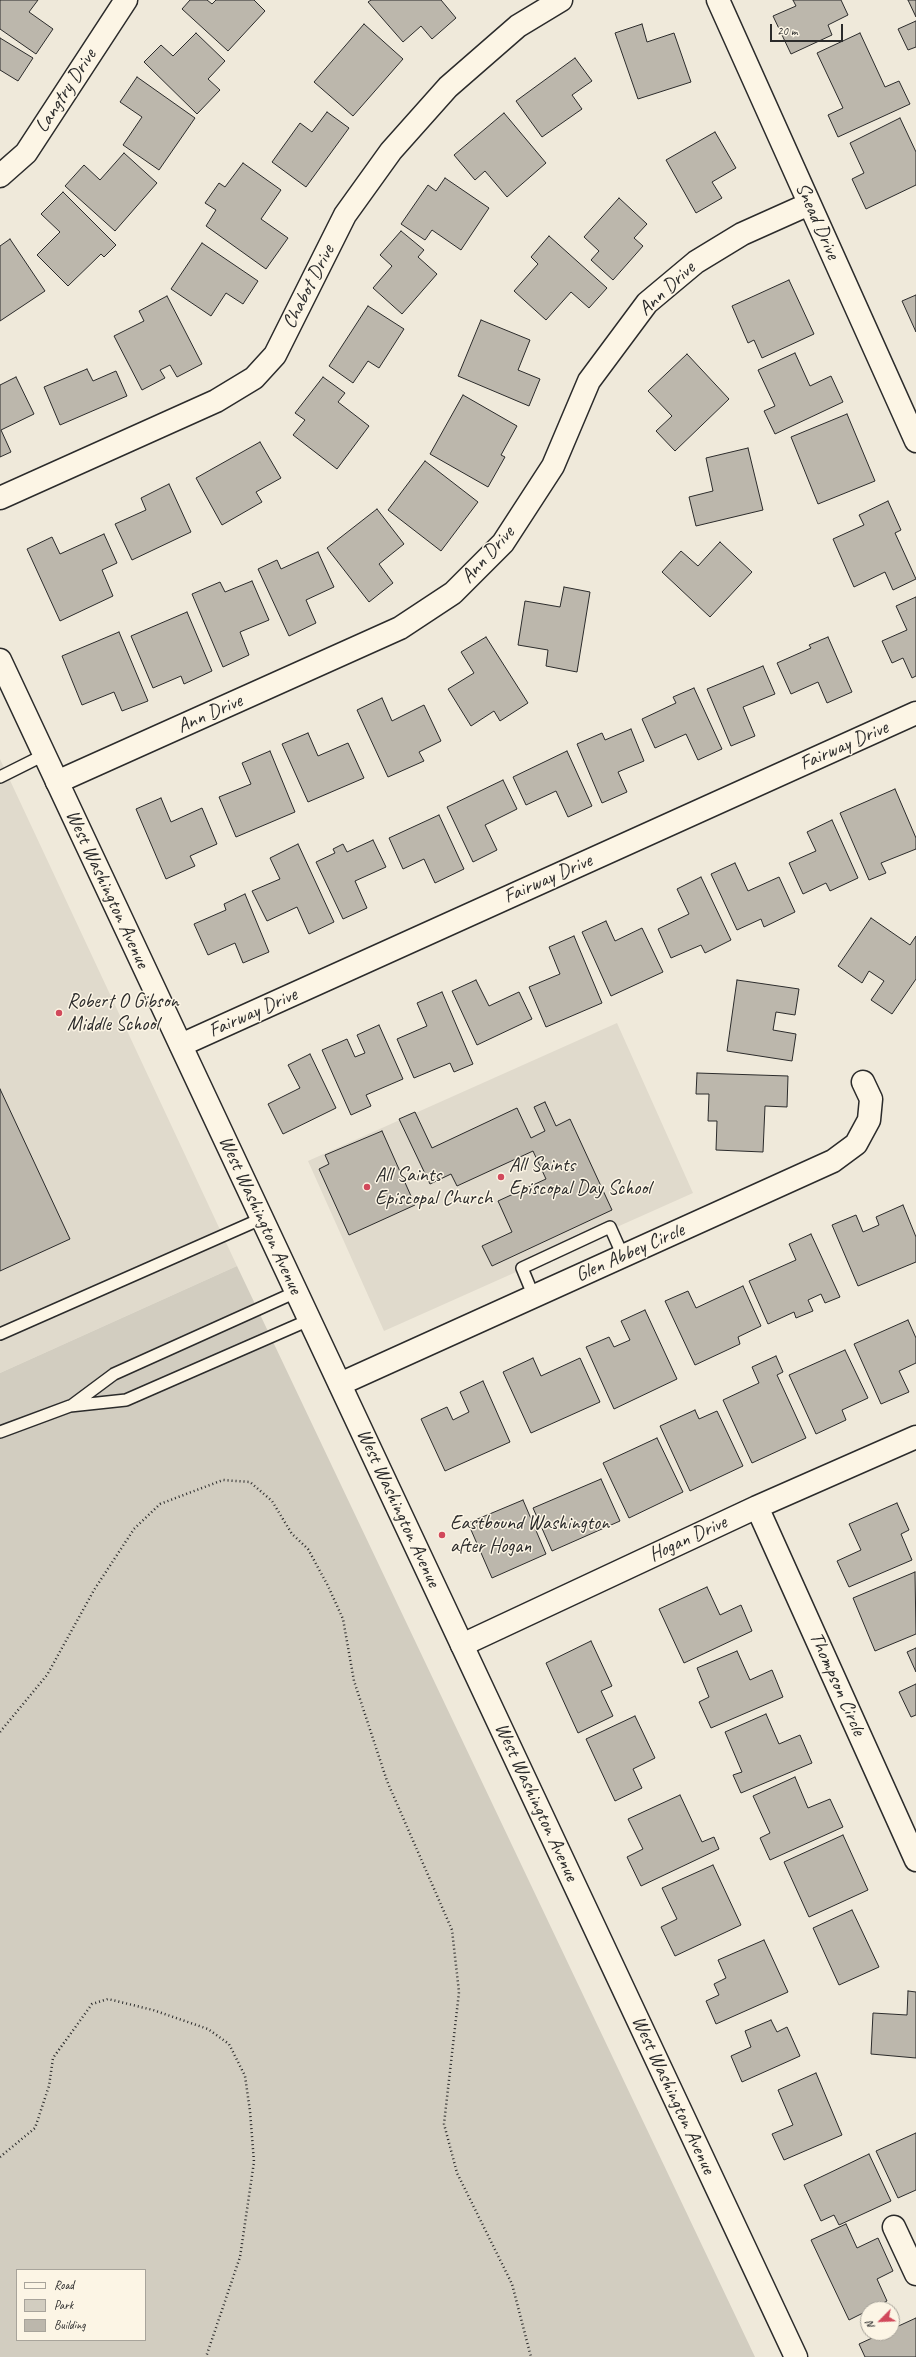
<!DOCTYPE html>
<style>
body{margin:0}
#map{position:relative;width:916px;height:2357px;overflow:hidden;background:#efe9da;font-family:Caveat,sans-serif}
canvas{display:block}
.legend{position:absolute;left:16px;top:2269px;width:130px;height:72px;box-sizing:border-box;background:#fcf5e5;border:1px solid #a8a49b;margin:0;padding:5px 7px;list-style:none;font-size:12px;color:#2b2b2b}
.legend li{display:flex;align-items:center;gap:8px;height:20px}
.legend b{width:20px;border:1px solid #a8a49b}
.north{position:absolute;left:860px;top:2301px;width:40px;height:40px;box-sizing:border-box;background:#fcf5e5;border:1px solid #a8a49b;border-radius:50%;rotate:246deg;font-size:11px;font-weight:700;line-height:16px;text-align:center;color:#2b2b2b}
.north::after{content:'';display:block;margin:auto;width:14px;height:18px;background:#d1495b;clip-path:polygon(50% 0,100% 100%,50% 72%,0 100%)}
.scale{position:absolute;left:770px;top:24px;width:73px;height:18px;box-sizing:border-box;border:2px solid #2b2b2b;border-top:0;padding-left:5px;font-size:12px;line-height:14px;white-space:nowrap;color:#2b2b2b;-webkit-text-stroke:3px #fcf5e5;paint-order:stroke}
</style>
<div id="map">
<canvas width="916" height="2357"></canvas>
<ul class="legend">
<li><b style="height:5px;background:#fcf5e5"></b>Road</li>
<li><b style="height:11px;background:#d2cdc0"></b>Park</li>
<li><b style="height:11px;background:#bcb7ac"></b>Building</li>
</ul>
<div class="north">N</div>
<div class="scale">20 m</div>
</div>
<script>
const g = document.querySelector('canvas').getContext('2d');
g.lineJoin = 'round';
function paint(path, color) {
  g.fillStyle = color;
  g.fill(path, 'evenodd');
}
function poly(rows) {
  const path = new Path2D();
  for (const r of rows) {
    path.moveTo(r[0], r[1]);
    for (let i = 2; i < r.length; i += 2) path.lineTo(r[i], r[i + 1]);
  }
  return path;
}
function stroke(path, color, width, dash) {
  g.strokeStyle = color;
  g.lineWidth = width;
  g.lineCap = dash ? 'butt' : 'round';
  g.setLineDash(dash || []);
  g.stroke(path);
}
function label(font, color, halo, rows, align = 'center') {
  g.font = font + ' Caveat,sans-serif';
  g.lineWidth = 3;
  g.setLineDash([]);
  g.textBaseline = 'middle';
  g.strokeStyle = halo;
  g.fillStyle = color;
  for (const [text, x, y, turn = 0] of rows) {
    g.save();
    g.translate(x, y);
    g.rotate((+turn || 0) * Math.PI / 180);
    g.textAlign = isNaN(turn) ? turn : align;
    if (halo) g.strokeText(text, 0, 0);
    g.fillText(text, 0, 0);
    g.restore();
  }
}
const built = poly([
 [0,759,237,1266,0,1373],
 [617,1023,693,1193,384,1331,308,1161]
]);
const green = poly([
 [237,1266,755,2357,0,2357,0,1373],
 [17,2270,145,2270,145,2340,17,2340]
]);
const building = poly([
 [0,0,38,0,29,12,53,29,36,54,0,29,0,0],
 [190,0,207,0,212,4,216,0,254,0,265,11,228,51,182,9,190,0],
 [371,0,441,0,456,18,432,39,421,26,403,42,368,2,371,0],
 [793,0,841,0,848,15,828,25,832,35,791,54,773,16,796,6,793,0],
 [908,0,916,0,916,17,908,0],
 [916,21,916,47,908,50,898,29,916,21],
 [364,24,403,59,353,116,314,82,364,24],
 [642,24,647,42,674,33,691,82,638,99,615,33,642,24],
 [196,33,225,61,208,79,220,90,197,114,144,62,161,45,173,56,196,33],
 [860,33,885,87,899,81,910,104,838,137,828,115,843,108,817,53,860,33],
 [0,38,33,58,18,81,0,70,0,38],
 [575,58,592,81,572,95,582,109,542,137,516,101,575,58],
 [137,77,195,118,159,170,123,145,142,117,120,102,137,77],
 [327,112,349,128,306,187,272,162,300,123,312,132,327,112],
 [504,113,546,163,507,197,485,171,475,180,454,155,504,113],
 [900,118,916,152,916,185,866,209,852,179,864,173,850,143,900,118],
 [715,132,736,168,712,182,722,198,696,213,666,160,715,132],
 [124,153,157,183,115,231,65,186,84,165,100,180,124,153],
 [243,163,281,190,261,219,288,238,266,269,206,226,216,210,205,203,219,183,225,187,243,163],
 [445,178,489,208,461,250,432,230,425,240,401,224,428,185,436,191,445,178],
 [63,192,116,245,104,257,101,254,68,286,37,255,60,232,41,214,63,192],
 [619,198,647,224,634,238,643,246,613,280,591,260,599,251,584,237,619,198],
 [401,231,424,250,418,257,437,274,402,314,373,288,392,266,380,255,401,231],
 [549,236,607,288,589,308,571,292,546,320,514,291,538,264,531,257,549,236],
 [10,239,45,291,0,321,0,246,10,239],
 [202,243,258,281,243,304,226,293,211,316,171,289,202,243],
 [789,280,814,334,762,358,754,340,748,343,732,306,789,280],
 [916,295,916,332,902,301,916,295],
 [167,296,202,364,177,377,170,365,160,370,165,378,142,390,114,336,144,321,139,311,167,296],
 [368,306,404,329,379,368,368,361,353,383,329,366,368,306],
 [481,320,530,340,518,370,540,379,529,406,458,376,481,320],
 [795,353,810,386,831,376,843,402,775,434,764,411,775,406,758,370,795,353],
 [687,354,729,399,675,451,656,431,672,416,648,391,687,354],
 [87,369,93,381,116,371,127,396,60,425,44,387,87,369],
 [16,377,34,414,1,430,11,452,0,457,0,385,16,377],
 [323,377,345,393,338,402,369,426,337,469,293,435,305,420,295,413,323,377],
 [463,395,517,426,501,455,505,457,488,487,430,454,463,395],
 [847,414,875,481,818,504,791,437,847,414],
 [260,442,281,478,256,492,262,502,222,525,196,478,260,442],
 [748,448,763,510,696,526,689,497,713,491,706,458,748,448],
 [425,461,478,502,441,551,388,510,425,461],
 [169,484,191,532,132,560,115,524,146,510,141,498,169,484],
 [888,501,901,530,895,533,916,579,893,590,885,572,854,587,833,539,864,525,859,515,888,501],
 [377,509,404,544,379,564,393,583,369,602,327,548,377,509],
 [104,534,117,563,102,570,113,596,60,621,27,549,52,537,60,554,104,534],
 [720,542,752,572,710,617,662,572,681,551,698,566,720,542],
 [318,552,334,587,306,600,316,623,289,636,258,569,277,560,281,569,318,552],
 [252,581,269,620,240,632,249,655,223,667,192,594,220,582,225,592,252,581],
 [564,587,590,592,577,672,546,666,548,650,518,645,525,601,560,607,564,587],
 [916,597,916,676,912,678,903,658,892,663,882,641,907,630,896,606,916,597],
 [187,612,212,671,184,684,181,676,153,688,131,636,187,612],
 [119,632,148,701,122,711,114,692,82,705,62,656,119,632],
 [486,637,528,703,500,721,494,711,471,726,448,689,474,673,461,652,486,637],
 [828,637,852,692,827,703,818,682,791,694,777,663,811,648,809,645,828,637],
 [763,666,775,694,743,707,755,736,731,746,707,689,763,666],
 [694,688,722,749,698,760,686,734,655,748,642,719,676,703,673,697,694,688],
 [382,698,392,721,424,705,441,741,419,752,424,761,388,777,357,710,382,698],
 [631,729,644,761,618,772,627,792,602,803,577,744,602,733,605,740,631,729],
 [308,733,318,756,348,743,364,778,308,802,282,744,308,733],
 [270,751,295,812,236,837,219,797,251,784,242,763,270,751],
 [567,751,592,806,568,817,556,791,526,805,513,777,567,751],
 [503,780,517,809,485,825,497,850,473,862,447,807,503,780],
 [895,789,916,838,916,849,881,863,886,873,869,880,840,813,895,789],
 [161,798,171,822,202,808,217,844,190,856,195,866,166,879,136,809,161,798],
 [439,815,464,869,435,883,424,859,403,869,389,838,439,815],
 [832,820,858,878,830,891,826,883,803,894,789,863,816,851,807,832,832,820],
 [373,840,386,867,355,881,367,908,343,919,316,862,335,853,333,849,343,844,347,852,373,840],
 [298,844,334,922,309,934,297,907,267,921,252,891,280,879,270,858,298,844],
 [735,863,748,891,779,877,795,912,764,927,761,919,737,930,711,874,735,863],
 [701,877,731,940,705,953,701,945,671,958,658,929,689,914,677,889,701,877],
 [245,894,269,952,243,963,235,943,208,955,194,924,226,910,224,904,245,894],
 [871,918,910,945,916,936,916,979,892,1014,871,1000,884,981,869,971,862,983,838,966,871,918],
 [606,921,615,941,642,928,663,972,611,996,582,932,606,921],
 [574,936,602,1003,546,1027,529,987,560,974,549,947,574,936],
 [476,980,489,1006,519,992,532,1019,477,1045,452,991,476,980],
 [737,980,799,989,795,1015,776,1012,773,1030,796,1034,792,1061,727,1051,737,980],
 [442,992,473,1064,454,1072,450,1063,414,1078,397,1039,427,1026,417,1003,442,992],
 [379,1025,403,1079,366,1095,371,1106,351,1115,322,1050,347,1039,355,1057,365,1053,357,1035,379,1025],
 [310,1054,336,1108,283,1134,268,1104,300,1088,288,1065,310,1054],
 [697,1073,788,1076,787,1107,765,1106,763,1152,716,1150,717,1121,708,1121,709,1094,696,1094,697,1073],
 [0,1089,70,1239,0,1271,0,1089],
 [545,1102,556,1126,570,1119,612,1210,492,1266,482,1246,512,1232,498,1201,546,1179,533,1151,457,1186,451,1174,430,1184,399,1119,415,1112,432,1148,517,1108,531,1138,545,1131,534,1107,545,1102],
 [382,1131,415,1205,349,1235,319,1169,329,1164,325,1155,382,1131],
 [903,1205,916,1237,916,1262,858,1286,832,1225,856,1215,863,1232,879,1225,876,1217,903,1205],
 [811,1234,840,1297,825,1303,821,1294,808,1300,813,1311,796,1318,794,1312,768,1324,749,1281,796,1260,789,1244,811,1234],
 [743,1286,761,1326,738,1337,740,1344,695,1365,665,1301,688,1291,696,1308,743,1286],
 [645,1310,677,1379,614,1409,586,1347,609,1337,614,1347,630,1340,621,1321,645,1310],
 [908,1320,916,1338,916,1363,899,1371,909,1392,881,1404,854,1344,908,1320],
 [845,1350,868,1398,842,1410,846,1420,816,1434,789,1375,845,1350],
 [776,1356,783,1372,777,1375,806,1438,752,1463,723,1400,759,1383,752,1367,776,1356],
 [533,1358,541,1376,580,1358,600,1402,531,1433,503,1372,533,1358],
 [483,1381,510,1442,445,1471,421,1419,447,1407,453,1420,469,1412,460,1392,483,1381],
 [695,1410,699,1419,717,1411,743,1466,690,1491,660,1426,695,1410],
 [657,1438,683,1492,629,1518,603,1463,657,1438],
 [601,1479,620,1521,552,1551,533,1508,601,1479],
 [523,1500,546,1554,492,1578,468,1523,523,1500],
 [897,1503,909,1530,901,1534,912,1560,849,1587,837,1561,861,1550,849,1524,897,1503],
 [915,1572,916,1634,875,1651,853,1598,915,1572],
 [707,1587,720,1615,741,1605,752,1631,684,1663,659,1609,707,1587],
 [591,1641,612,1686,601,1691,613,1716,578,1733,546,1663,591,1641],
 [916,1648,916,1672,907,1652,916,1648],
 [737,1651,750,1680,772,1670,783,1697,711,1728,699,1702,709,1697,697,1668,737,1651],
 [916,1684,916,1715,911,1717,899,1692,916,1684],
 [766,1714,779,1744,800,1735,812,1763,741,1793,733,1775,742,1772,725,1732,766,1714],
 [635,1716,655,1758,633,1769,642,1788,615,1801,586,1739,635,1716],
 [795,1777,808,1808,830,1799,843,1827,770,1860,760,1838,770,1833,753,1796,795,1777],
 [680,1795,702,1842,714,1837,719,1849,641,1886,627,1857,643,1849,628,1819,680,1795],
 [843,1835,868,1890,809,1917,784,1862,843,1835],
 [713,1865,741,1925,675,1956,661,1927,677,1919,662,1888,713,1865],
 [852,1910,879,1967,839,1985,813,1928,852,1910],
 [764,1940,788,1992,716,2024,706,2001,719,1995,714,1984,726,1978,718,1960,764,1940],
 [908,1991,916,1992,916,2058,871,2054,873,2013,907,2015,908,1991],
 [771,2020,777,2032,787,2027,800,2056,742,2082,731,2056,751,2047,745,2031,771,2020],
 [816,2073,842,2135,784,2160,772,2134,793,2125,778,2090,816,2073],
 [916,2133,916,2190,898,2198,876,2151,916,2133],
 [869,2154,891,2201,839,2225,834,2215,821,2221,804,2185,869,2154],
 [846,2224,857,2248,878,2238,893,2271,877,2279,887,2301,849,2320,811,2240,846,2224],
 [916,2318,916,2357,865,2357,859,2344,883,2333,892,2333,892,2329,916,2318]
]);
const path = poly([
 [0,1732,47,1675,94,1590,134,1529,160,1504,223,1480,250,1482,272,1501,292,1534,308,1549,328,1586,343,1619,354,1681,387,1781,452,1930,459,1992,444,2124,457,2173,512,2284,531,2357],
 [0,2157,35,2128,49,2086,53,2058,92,2004,108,1999,153,2010,208,2029,229,2044,245,2076,250,2111,254,2162,240,2257,206,2357]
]);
const service = poly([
 [0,777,44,755],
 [534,1297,522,1268,610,1227,623,1256],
 [0,1334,263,1218],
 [71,1406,114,1374,296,1292],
 [0,1432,70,1406,126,1400,309,1320]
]);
const minor = poly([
 [718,0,916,441],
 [0,176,26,153,126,0],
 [0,498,216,401,254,378,275,355,345,215,391,151,448,87,518,26,561,0],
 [57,782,400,628,453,593,503,543,553,466,589,381,647,303,696,262,742,234,809,204],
 [181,1045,916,713],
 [340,1384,833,1161,856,1144,869,1120,871,1099,863,1082],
 [757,1507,916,1860],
 [462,1645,757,1507,916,1437],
 [894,2227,916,2274]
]);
const secondary = poly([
 [0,660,796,2357]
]);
const markers = [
 [59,1013,4,"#d1495b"],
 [501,1177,4,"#d1495b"],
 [367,1187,4,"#d1495b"],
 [442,1535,4,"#d1495b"]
];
const streetNames = [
 ["Langtry Drive",66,91,-57],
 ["Snead Drive",817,221,66],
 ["Chabot Drive",309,287,-63],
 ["Ann Drive",667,289,-43],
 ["Ann Drive",488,555,-48],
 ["Ann Drive",210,714,-24],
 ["Fairway Drive",844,746,-24],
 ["Fairway Drive",548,879,-24],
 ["West Washington Avenue",107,889,65],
 ["Fairway Drive",253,1013,-24],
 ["West Washington Avenue",260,1215,65],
 ["Glen Abbey Circle",630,1253,-24],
 ["West Washington Avenue",398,1508,65],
 ["Hogan Drive",688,1539,-25],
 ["Thompson Circle",837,1684,66],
 ["West Washington Avenue",536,1802,65],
 ["West Washington Avenue",673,2095,65]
];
const poiNames = [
 ["Robert O Gibson",67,1002],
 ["Middle School",67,1025],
 ["All Saints",509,1166],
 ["Episcopal Day School",509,1189],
 ["All Saints",375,1176],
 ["Episcopal Church",375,1199],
 ["Eastbound Washington",450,1524],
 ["after Hogan",450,1547]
];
paint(built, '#e0dacc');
paint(green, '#d2cdc0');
paint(building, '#bcb7ac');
stroke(building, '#2b2b2b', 1);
stroke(service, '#2b2b2b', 14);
stroke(minor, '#2b2b2b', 25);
stroke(secondary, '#2b2b2b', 25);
stroke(path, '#2b2b2b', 2.5, [1, 3]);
stroke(service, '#fcf5e5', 11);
stroke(minor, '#fcf5e5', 22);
stroke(secondary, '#fcf5e5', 22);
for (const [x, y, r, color] of markers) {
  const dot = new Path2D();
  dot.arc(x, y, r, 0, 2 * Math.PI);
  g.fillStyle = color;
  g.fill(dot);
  stroke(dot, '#fcf5e5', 1.5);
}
label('20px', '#2b2b2b', '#fcf5e5', streetNames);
label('20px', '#2b2b2b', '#fcf5e5', poiNames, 'left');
</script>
